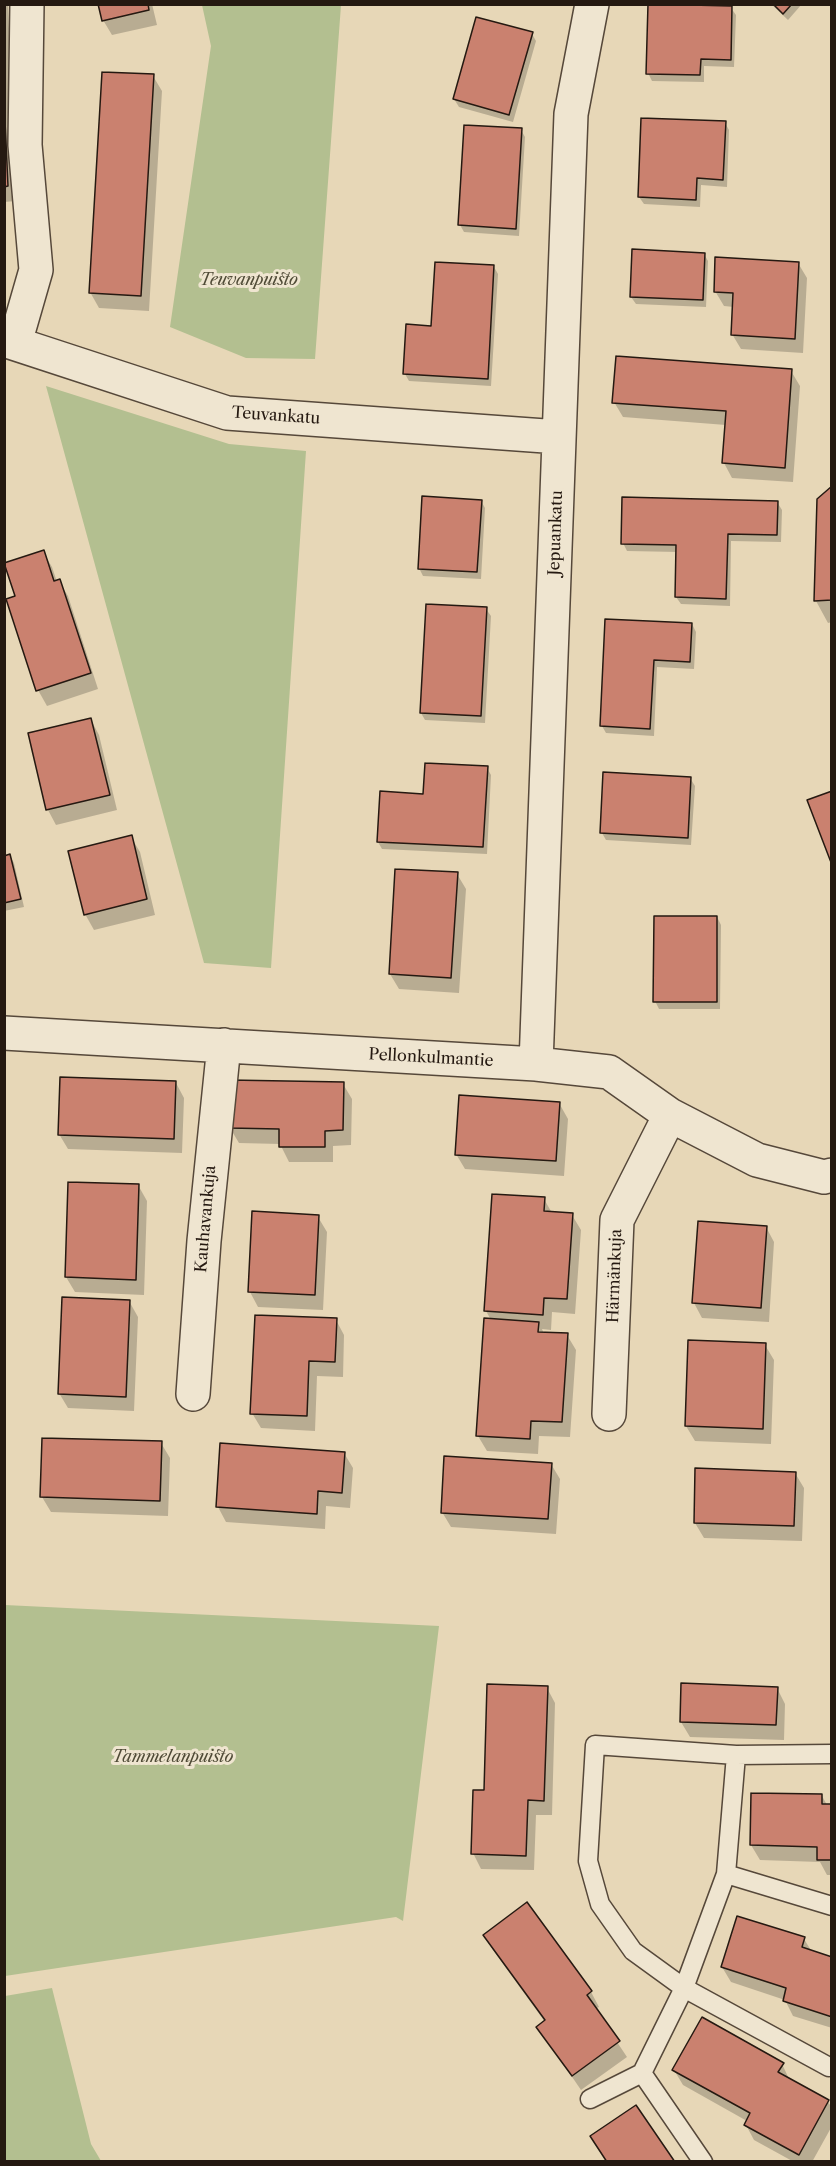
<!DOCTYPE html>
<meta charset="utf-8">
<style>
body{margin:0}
#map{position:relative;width:836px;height:2166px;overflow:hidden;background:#e7d7b7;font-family:"Libre Caslon Text",serif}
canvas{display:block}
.frame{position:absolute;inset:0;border:6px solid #251911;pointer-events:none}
</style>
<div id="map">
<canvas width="836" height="2166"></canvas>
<div class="frame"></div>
</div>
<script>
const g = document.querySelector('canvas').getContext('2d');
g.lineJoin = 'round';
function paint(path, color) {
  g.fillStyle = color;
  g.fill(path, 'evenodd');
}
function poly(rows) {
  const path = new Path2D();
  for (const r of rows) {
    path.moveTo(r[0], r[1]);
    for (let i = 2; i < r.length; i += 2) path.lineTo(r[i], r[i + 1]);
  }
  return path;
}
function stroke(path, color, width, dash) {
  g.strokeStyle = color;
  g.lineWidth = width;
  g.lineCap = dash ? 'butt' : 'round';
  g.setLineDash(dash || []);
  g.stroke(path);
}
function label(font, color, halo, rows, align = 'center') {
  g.font = font + ' "Libre Caslon Text",serif';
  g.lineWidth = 6;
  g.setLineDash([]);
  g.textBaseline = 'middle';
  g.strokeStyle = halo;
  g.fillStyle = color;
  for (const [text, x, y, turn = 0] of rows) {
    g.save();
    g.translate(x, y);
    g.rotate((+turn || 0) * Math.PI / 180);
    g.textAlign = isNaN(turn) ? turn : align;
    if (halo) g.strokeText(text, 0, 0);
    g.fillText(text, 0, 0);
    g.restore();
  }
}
const green = poly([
 [202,5,341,5,315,359,246,358,170,327,211,46],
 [46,386,229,444,306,451,271,968,204,963],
 [5,1605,439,1626,403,1921,396,1917,5,1976],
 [52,1988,91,2144,101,2161,5,2161,5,1996]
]);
const shadow = poly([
 [4,4,8,4,16,201,4,202],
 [99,4,152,4,157,25,112,35,103,20],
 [650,4,703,4,703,7,731,8,736,15,734,67,704,66,704,82,652,81,648,73],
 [771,4,802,4,788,20],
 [532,34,536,41,513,122,459,107,454,99],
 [153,76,162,91,149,311,99,308,90,292],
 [725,123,729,130,727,187,701,185,700,207,644,204,639,197],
 [521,130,525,137,519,236,464,232,460,225],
 [704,254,708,261,706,307,636,304,631,297],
 [798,263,807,278,803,353,741,349,732,334,734,307,724,306,715,291],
 [494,267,498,274,491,386,409,381,405,374,433,327],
 [791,371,800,386,793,482,732,478,724,463,726,425,623,417,614,402],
 [832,488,832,622,828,623,816,601],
 [481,501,485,508,481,579,423,576,419,568],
 [777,502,782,510,781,542,731,541,730,606,681,604,676,597,678,552,627,551,623,543],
 [43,552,52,567,57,582,59,581,68,596,98,689,47,706,38,690,8,600,17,597],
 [486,609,491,616,485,723,425,720,421,713],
 [607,620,692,624,696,632,694,669,657,667,654,736,606,733,602,726],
 [91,720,99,735,117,810,56,825,48,810,30,735],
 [487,768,491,775,487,854,382,849,378,842,425,795],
 [690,778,695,786,691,845,606,840,602,833],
 [131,837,140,852,155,915,94,930,85,914],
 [10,856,14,863,24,907,4,911,4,857],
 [457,874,466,889,459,993,399,989,390,974],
 [717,917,721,925,720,1009,659,1009,655,1001],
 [176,1083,184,1098,182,1153,68,1149,59,1134],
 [343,1084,352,1099,351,1145,333,1146,333,1162,289,1162,280,1144,239,1143,230,1128],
 [559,1103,568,1119,564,1176,465,1169,456,1154],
 [138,1185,147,1201,144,1295,75,1292,66,1277],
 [544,1199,552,1213,572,1215,581,1230,575,1314,552,1312,551,1330,542,1329,544,1334,567,1335,576,1350,570,1437,539,1436,538,1454,487,1451,478,1436,491,1320,486,1311],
 [318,1217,327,1232,323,1310,258,1307,250,1292],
 [766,1227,774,1242,769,1322,702,1318,694,1303],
 [129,1301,138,1317,134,1411,68,1408,59,1393],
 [336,1320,344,1335,343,1377,317,1376,315,1431,261,1428,252,1413],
 [765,1345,774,1360,771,1444,695,1441,686,1426],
 [161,1443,170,1458,168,1516,51,1512,42,1497],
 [344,1453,353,1468,350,1508,326,1506,325,1529,226,1522,218,1507],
 [551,1464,560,1479,556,1534,451,1527,442,1512],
 [795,1473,804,1488,802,1541,704,1538,695,1523],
 [547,1688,555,1703,552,1815,536,1815,534,1870,481,1869,473,1853,486,1791],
 [777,1688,785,1704,784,1740,690,1737,681,1722],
 [753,1794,822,1796,827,1805,832,1805,832,1875,827,1875,820,1862,760,1860,751,1845],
 [485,1935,591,1992,599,2007,595,2009,627,2057,581,2090,538,2027,545,2022,493,1950],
 [804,1939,812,1952,832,1958,832,2028,793,2016,785,2000,731,1982,722,1967],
 [782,2064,790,2081,828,2102,832,2108,832,2126,812,2162,794,2162,754,2140,746,2125,747,2121,683,2085,674,2070]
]);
const building = poly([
 [98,4,148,4,149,10,102,21,98,4],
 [648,4,732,6,731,60,701,59,700,75,646,74,648,4],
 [773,4,792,4,783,14,773,4],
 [476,17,533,32,509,115,453,99,476,17],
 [102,72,154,74,141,296,89,293,102,72],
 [4,99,8,186,4,187,4,99],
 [641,118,726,121,723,180,697,178,696,200,638,197,641,118],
 [464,125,522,128,516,229,458,225,464,125],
 [632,249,705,253,703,300,630,297,632,249],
 [715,257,799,262,795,339,731,335,733,293,714,292,715,257],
 [435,262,494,265,488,379,403,374,406,324,431,326,435,262],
 [616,356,792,369,785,468,722,463,726,411,612,403,616,356],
 [832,486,832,600,814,601,817,499,832,486],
 [422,496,482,500,477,572,418,569,422,496],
 [622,497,778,501,777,535,728,534,726,599,675,597,676,545,621,544,622,497],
 [44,550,54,581,60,579,91,673,36,691,6,599,15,596,4,563,44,550],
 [426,604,487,607,481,716,420,713,426,604],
 [605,619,692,623,690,662,654,660,650,729,600,726,605,619],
 [91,718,110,795,46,810,28,733,91,718],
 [425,763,488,766,483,847,377,842,380,791,423,794,425,763],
 [603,772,691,777,688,838,600,833,603,772],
 [832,791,832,865,807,800,832,791],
 [132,835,147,899,84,915,68,851,132,835],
 [10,854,21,899,4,903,4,856,10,854],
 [395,869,458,872,451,978,389,974,395,869],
 [654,916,717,916,717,1002,653,1002,654,916],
 [60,1077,176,1081,174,1139,58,1135,60,1077],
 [229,1080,344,1082,343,1130,325,1131,325,1147,279,1147,279,1129,229,1128,229,1080],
 [459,1095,560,1102,556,1161,455,1155,459,1095],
 [68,1182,139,1184,136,1280,65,1277,68,1182],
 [492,1194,545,1197,544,1211,573,1213,567,1299,544,1298,543,1315,484,1311,492,1194],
 [252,1211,319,1215,315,1295,248,1292,252,1211],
 [698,1221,767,1226,761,1308,692,1303,698,1221],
 [62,1297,130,1300,126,1397,58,1394,62,1297],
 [255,1315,337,1318,335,1362,309,1361,307,1416,250,1414,255,1315],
 [484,1318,539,1322,538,1332,568,1333,562,1422,531,1421,530,1439,476,1436,484,1318],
 [688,1340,766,1343,763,1429,685,1426,688,1340],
 [42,1438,162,1441,160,1501,40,1497,42,1438],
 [220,1443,345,1452,342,1493,318,1491,317,1514,216,1507,220,1443],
 [444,1456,552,1463,548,1519,441,1513,444,1456],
 [695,1468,796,1472,794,1526,694,1523,695,1468],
 [681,1683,778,1687,776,1725,680,1722,681,1683],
 [487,1684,548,1686,544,1801,528,1800,526,1856,471,1854,473,1790,484,1790,487,1684],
 [751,1793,822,1794,822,1804,832,1804,832,1860,817,1860,817,1847,750,1845,751,1793],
 [527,1902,592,1991,587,1995,620,2041,572,2076,536,2027,545,2020,483,1935,527,1902],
 [737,1916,805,1937,802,1947,832,1957,832,2017,783,2001,786,1988,721,1967,737,1916],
 [702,2017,784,2063,778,2072,829,2100,799,2155,744,2125,750,2113,672,2070,702,2017],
 [636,2105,675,2162,607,2162,590,2136,636,2105]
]);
const lane = poly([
 [736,1755,832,1754],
 [726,1874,832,1906],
 [642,2073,703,2162],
 [590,2099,642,2073,684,1988,726,1874,736,1755,595,1745,588,1861,600,1904,633,1951,684,1988,829,2067]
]);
const street = poly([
 [4,340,227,413,559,437],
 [15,343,36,270,25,145,27,4],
 [4,1033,536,1064,609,1072,670,1115,757,1160,824,1177,832,1175],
 [536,1064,571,114,592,4],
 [193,1394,204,1241,224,1045],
 [609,1414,617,1220,670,1115]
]);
const parkNames = [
 ["Teuvanpuisto",249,280],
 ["Tammelanpuisto",173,1757]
];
const streetNames = [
 ["Teuvankatu",276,416,4],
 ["Jepuankatu",556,533,-88],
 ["Pellonkulmantie",431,1058,3],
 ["Kauhavankuja",206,1219,-85],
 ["Härmänkuja",615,1276,-88]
];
paint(green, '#b3bf90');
paint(shadow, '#0003');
paint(building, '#ca816f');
stroke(building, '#251911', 1.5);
stroke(lane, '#56483a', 21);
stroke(street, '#56483a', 36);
stroke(lane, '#efe5d0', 18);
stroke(street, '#efe5d0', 33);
label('italic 16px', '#504b37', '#efe5d0', parkNames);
label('16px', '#251911', '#efe5d0', streetNames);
</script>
